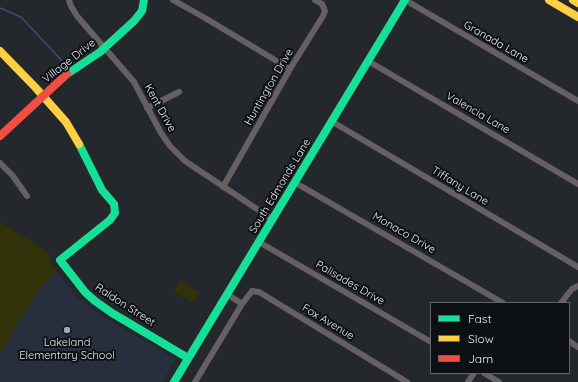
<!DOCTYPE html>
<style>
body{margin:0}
#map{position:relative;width:578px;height:382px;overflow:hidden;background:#24282c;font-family:Quicksand,sans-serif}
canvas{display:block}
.legend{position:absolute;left:430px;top:302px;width:140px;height:72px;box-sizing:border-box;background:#0d1013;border:1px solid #65686c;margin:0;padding:5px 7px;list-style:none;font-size:12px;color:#e9edf2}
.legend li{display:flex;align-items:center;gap:8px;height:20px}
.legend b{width:20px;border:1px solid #65686c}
</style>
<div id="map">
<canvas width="578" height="382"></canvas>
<ul class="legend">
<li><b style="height:5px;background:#16e098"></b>Fast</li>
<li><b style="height:5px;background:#ffcf43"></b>Slow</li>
<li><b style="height:5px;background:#f24e42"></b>Jam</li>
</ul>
</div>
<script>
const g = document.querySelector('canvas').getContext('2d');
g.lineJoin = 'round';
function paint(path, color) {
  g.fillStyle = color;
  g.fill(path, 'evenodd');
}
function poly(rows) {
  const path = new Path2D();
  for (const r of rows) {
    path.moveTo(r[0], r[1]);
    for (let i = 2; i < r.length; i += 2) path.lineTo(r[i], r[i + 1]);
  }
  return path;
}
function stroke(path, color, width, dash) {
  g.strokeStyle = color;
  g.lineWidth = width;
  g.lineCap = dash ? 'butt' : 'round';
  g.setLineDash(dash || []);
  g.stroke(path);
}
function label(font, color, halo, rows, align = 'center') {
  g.font = font + ' Quicksand,sans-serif';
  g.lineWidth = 4;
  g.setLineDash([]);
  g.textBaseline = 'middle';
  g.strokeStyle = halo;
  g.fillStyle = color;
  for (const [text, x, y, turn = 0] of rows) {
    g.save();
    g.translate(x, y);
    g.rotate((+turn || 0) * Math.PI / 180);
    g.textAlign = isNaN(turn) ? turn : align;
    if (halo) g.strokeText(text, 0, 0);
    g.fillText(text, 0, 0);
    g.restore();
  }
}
const built = poly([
 [53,267,76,296,102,316,176,359,162,382,0,382,0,344]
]);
const green = poly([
 [0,222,48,252,51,261,57,270,39,289,0,354],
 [180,281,200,292,193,303,174,292]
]);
const stream = poly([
 [0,8,21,17,64,63]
]);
const street = poly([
 [69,0,71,6,77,16,134,82,161,133,170,146,185,161,272,219],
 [173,0,205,18,290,69],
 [405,0,578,101],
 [368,61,578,184],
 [147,108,179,92],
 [331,121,578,267],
 [0,163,13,176,27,196],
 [294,182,503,303],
 [223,187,290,69,323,16,325,11,322,4,315,0],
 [259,242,431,342],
 [227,294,242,304],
 [561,303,572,289,578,286],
 [569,341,578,347],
 [484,373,499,382],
 [195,382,242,304,252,291,259,292,407,382],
 [468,382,474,373]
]);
const fast = poly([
 [67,74,100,52,134,21,142,11,144,0],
 [79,144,102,190,114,204,115,213,110,220,60,260,85,292,95,301,112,313,188,358],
 [174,382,405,0]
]);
const slow = poly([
 [549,0,578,17],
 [573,0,578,3],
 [0,51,35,87,66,122,79,144]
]);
const jam = poly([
 [0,136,67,74]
]);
const markers = [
 [67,330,4,"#a4a8ad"]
];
const streetNames = [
 ["Granada Lane",496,42,30],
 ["Village Drive",69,61,-38],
 ["Huntington Drive",269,87,-60],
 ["Kent Drive",160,108,61],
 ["Valencia Lane",478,113,30],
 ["South Edmonds Lane",280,186,-59],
 ["Tiffany Lane",460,186,31],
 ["Monaco Drive",404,233,30],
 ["Palisades Drive",350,283,30],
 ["Raldon Street",125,305,33],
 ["Fox Avenue",328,322,31]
];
const poiNames = [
 ["Lakeland",67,343],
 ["Elementary School",67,356]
];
paint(built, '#262f3b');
paint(green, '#313209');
stroke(stream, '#344e7f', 1.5);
stroke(street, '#675f61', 6);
stroke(fast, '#16e098', 8);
stroke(slow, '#ffcf43', 8);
stroke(jam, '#f24e42', 8);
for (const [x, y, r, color] of markers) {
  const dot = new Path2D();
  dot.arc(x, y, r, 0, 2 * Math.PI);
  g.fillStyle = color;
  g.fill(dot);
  stroke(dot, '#0d1013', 1.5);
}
label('11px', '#e9edf2', '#0d1013', streetNames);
label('11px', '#e9edf2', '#0d1013', poiNames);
</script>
